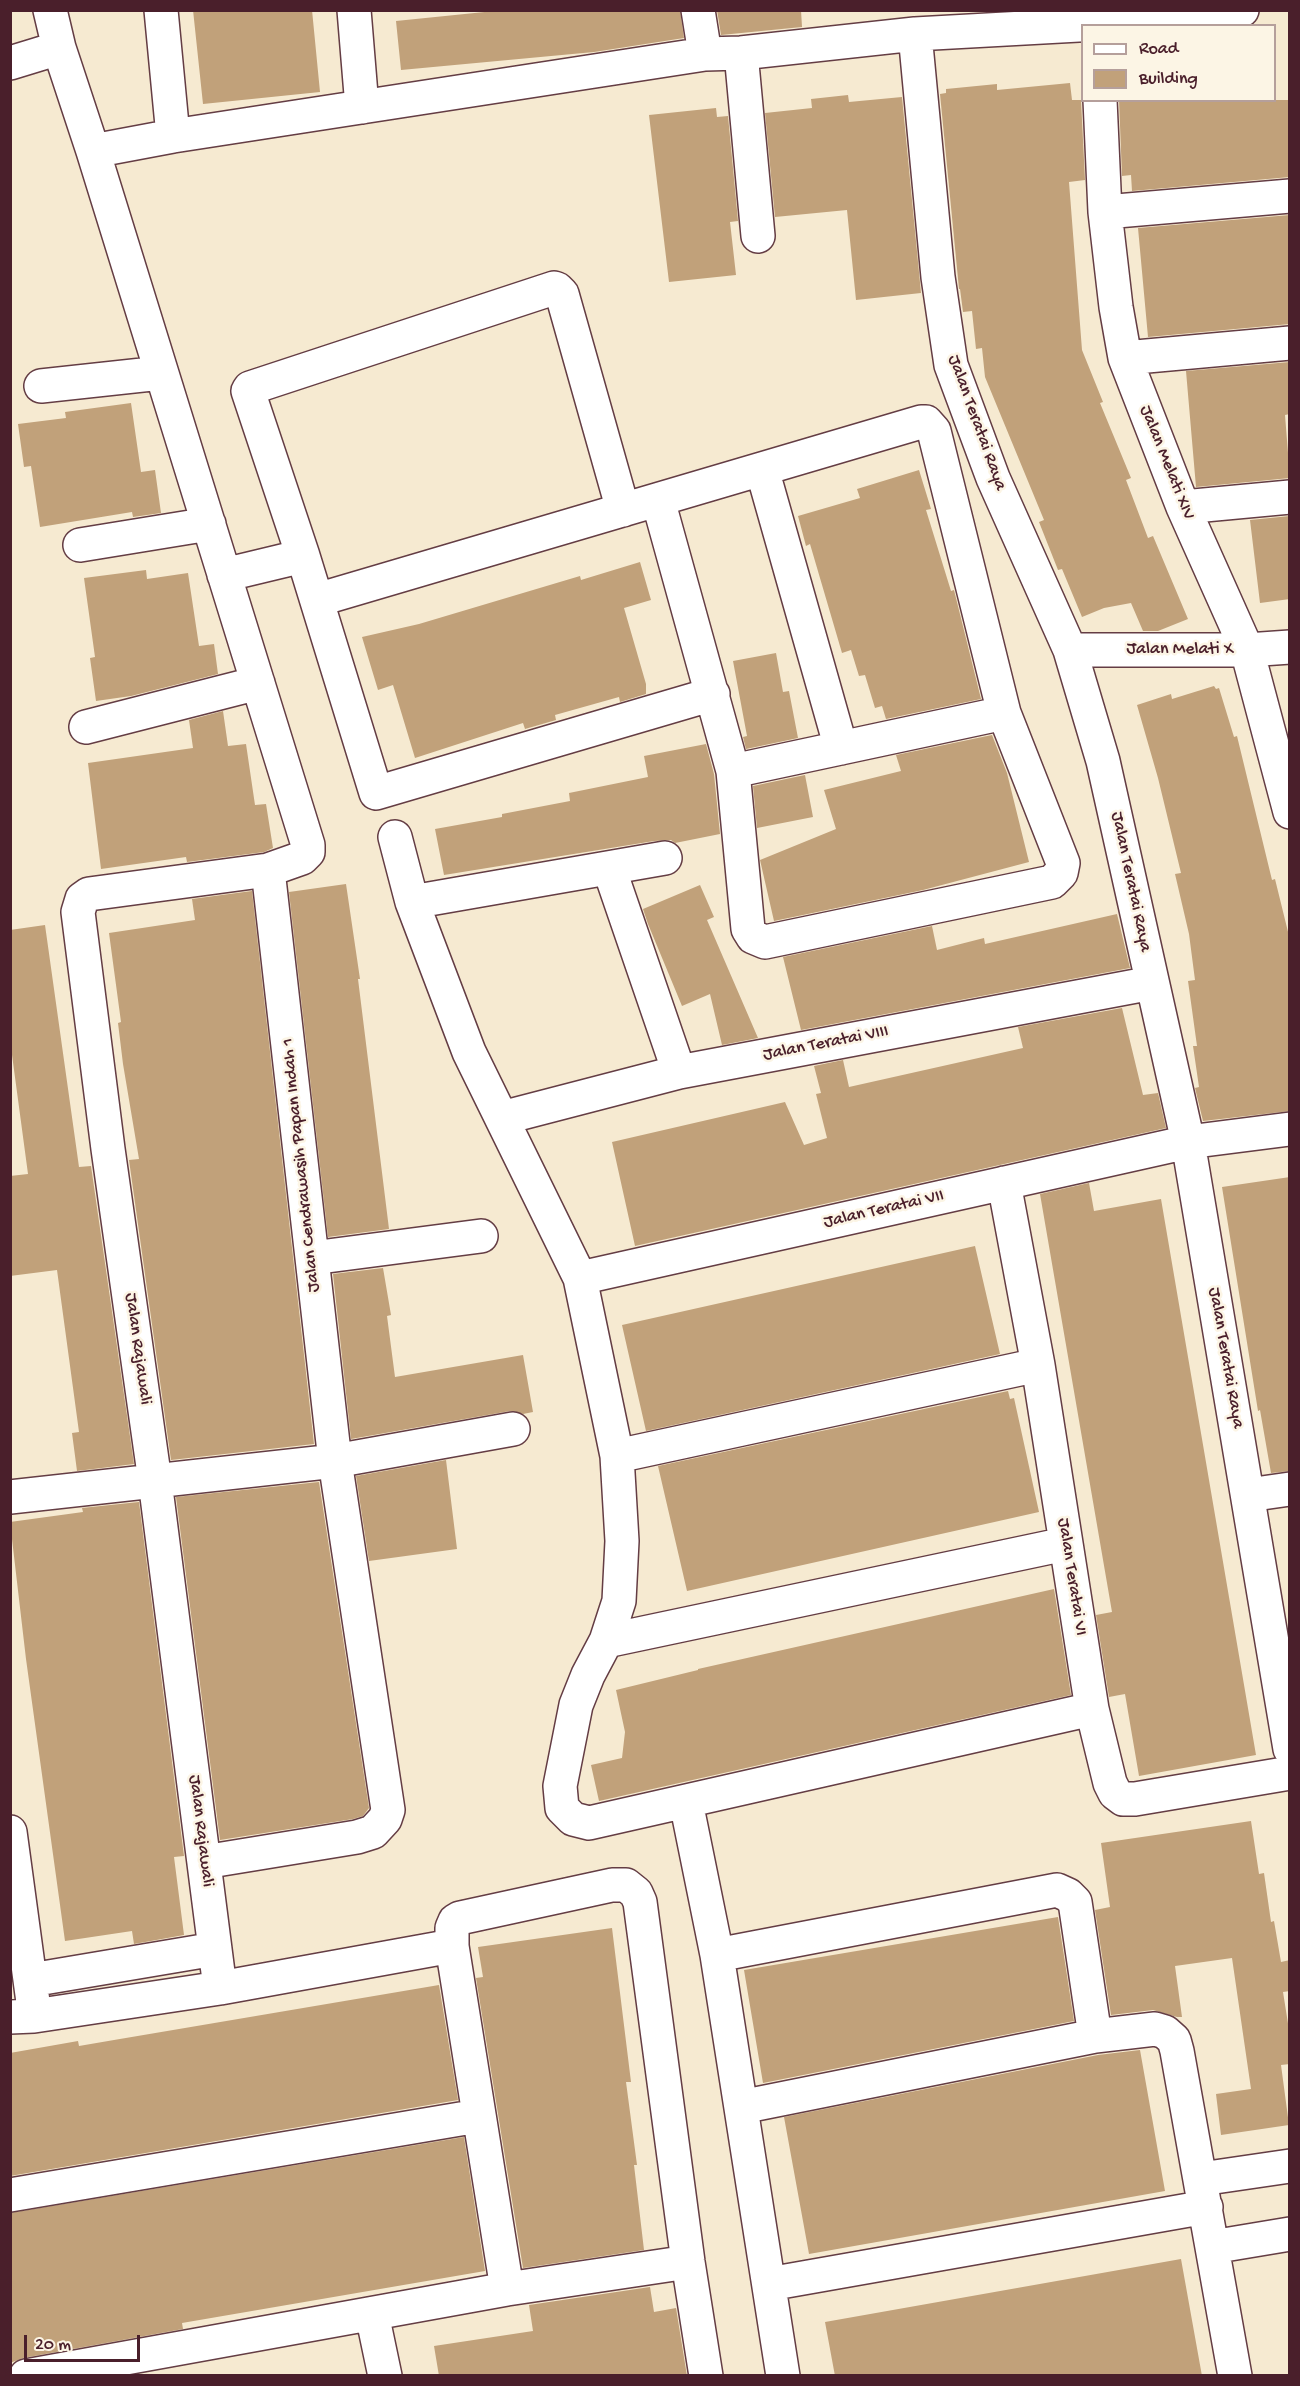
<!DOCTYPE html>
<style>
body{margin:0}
#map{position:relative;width:1300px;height:2386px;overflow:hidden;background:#f6ead1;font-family:"Gochi Hand",sans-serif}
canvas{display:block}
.frame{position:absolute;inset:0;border:12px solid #4a1f2b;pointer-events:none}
.legend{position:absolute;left:1081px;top:24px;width:195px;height:78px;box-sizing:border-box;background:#fcf5e5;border:2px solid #b59f9b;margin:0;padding:8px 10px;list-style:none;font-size:18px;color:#4a1f2b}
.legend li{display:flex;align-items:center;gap:12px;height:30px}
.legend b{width:30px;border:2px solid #b59f9b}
.scale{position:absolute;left:24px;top:2335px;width:116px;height:27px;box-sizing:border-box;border:3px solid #4a1f2b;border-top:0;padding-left:8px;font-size:18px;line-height:21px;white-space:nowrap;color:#4a1f2b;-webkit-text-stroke:4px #fcf5e5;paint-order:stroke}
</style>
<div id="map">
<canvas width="1300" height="2386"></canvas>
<div class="frame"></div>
<ul class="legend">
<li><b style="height:8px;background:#fff"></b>Road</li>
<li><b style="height:16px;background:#c1a17a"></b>Building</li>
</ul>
<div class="scale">20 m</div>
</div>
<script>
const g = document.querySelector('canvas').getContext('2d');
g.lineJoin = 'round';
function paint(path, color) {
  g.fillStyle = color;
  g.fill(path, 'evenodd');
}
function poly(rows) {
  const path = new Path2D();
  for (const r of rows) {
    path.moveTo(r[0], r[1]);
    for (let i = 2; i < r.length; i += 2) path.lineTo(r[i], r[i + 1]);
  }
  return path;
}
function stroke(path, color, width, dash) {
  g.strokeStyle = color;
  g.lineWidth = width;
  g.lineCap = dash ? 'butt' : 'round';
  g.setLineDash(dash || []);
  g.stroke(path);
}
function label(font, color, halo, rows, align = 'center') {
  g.font = font + ' "Gochi Hand",sans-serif';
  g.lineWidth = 5;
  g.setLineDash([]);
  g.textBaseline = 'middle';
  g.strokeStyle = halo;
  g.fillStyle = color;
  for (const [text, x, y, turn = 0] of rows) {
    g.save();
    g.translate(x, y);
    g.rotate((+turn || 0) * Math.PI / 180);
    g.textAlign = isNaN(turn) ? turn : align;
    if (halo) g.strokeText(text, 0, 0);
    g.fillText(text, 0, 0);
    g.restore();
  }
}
const building = poly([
 [193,10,312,10,320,92,203,104],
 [504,10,680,10,684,38,594,52,401,70,396,21],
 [717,10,801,10,802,27,721,35],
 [1070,83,1072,100,1081,100,1085,180,1069,182,1082,350,1103,402,1100,403,1131,478,1126,480,1148,538,1153,536,1188,619,1158,631,1143,631,1131,603,1104,608,1082,617,1062,569,1058,570,1039,522,1044,520,985,377,982,348,976,349,972,311,963,312,960,289,959,289,940,94,946,93,946,89,997,84,997,90],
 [848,95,849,102,902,97,921,293,856,300,847,210,775,217,765,113,812,108,811,99],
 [1119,100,1290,100,1290,177,1132,191,1131,175,1122,176],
 [716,108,717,117,728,116,738,221,730,222,736,275,669,282,649,115],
 [1290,215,1290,324,1148,337,1138,228],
 [1290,362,1290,414,1285,415,1290,478,1196,487,1186,371],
 [131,403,141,472,155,470,161,513,133,517,132,512,40,527,31,466,24,467,18,424,66,418,65,412],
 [919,470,931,509,926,510,951,591,954,590,981,699,886,719,882,706,875,708,865,675,859,676,851,650,842,653,810,544,806,546,798,516,860,498,857,489],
 [1290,516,1290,599,1260,603,1250,520],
 [640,562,651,600,624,608,646,684,646,694,620,702,619,697,555,715,556,720,525,729,523,723,415,758,393,685,378,690,362,637,419,624,580,576,581,580],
 [146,570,147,579,188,573,199,646,214,644,218,674,131,696,96,701,90,658,95,657,84,578],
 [776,653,783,692,789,691,798,738,746,749,743,737,747,736,733,661],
 [1214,686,1216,689,1219,688,1234,737,1237,736,1272,880,1275,879,1290,940,1290,1111,1203,1121,1195,1088,1199,1087,1193,1046,1197,1046,1188,981,1195,980,1189,934,1175,874,1181,873,1158,778,1137,705,1171,694,1172,699],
 [223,711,228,746,246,744,255,805,266,804,273,848,264,852,187,862,186,857,101,869,88,763,193,748,189,720],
 [992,735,1007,773,1029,862,923,890,774,921,760,860,836,829,824,790,901,771,896,755],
 [706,744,714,774,720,834,675,843,671,840,654,841,444,875,435,829,502,817,502,814,570,801,569,793,648,777,644,756],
 [805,775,813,817,757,828,753,786],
 [346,884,360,979,358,979,389,1229,328,1237,289,892],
 [700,885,714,917,707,920,758,1038,722,1045,710,994,682,1006,648,924,643,909],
 [252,891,314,1444,171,1460,129,1160,139,1159,123,1064,118,1023,121,1022,109,933,195,920,192,899],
 [1117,914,1130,968,801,1030,783,957,932,926,937,950,984,938,985,944],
 [45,925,79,1167,91,1166,134,1464,77,1471,72,1433,79,1432,57,1270,10,1276,10,1176,28,1174,10,1040,10,930],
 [1122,1008,1143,1095,1158,1093,1166,1128,635,1246,612,1142,785,1102,804,1145,827,1138,816,1094,821,1093,814,1066,843,1060,849,1087,1023,1048,1018,1027],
 [1290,1177,1290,1471,1271,1473,1260,1410,1258,1411,1222,1187],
 [1089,1183,1094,1211,1161,1199,1256,1755,1139,1776,1125,1694,1109,1697,1096,1615,1112,1612,1040,1194],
 [975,1246,1000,1354,646,1431,622,1325],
 [383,1268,391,1315,387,1316,395,1377,523,1355,533,1412,523,1414,510,1411,351,1439,333,1274],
 [1008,1391,1010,1399,1014,1398,1039,1512,687,1591,658,1466],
 [446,1460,457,1549,369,1561,356,1476],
 [319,1482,369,1808,363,1816,353,1819,220,1840,176,1497],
 [139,1502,184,1856,174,1857,184,1935,134,1944,132,1931,65,1941,26,1659,10,1522,83,1512,82,1508],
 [1054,1589,1071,1695,599,1801,591,1765,622,1758,625,1732,616,1690,698,1670,698,1669],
 [1251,1821,1259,1874,1264,1873,1271,1922,1274,1921,1281,1962,1290,1960,1290,1991,1283,1992,1290,2036,1290,2064,1281,2065,1289,2125,1221,2135,1216,2094,1251,2089,1232,1958,1175,1966,1182,2017,1177,2017,1153,2010,1111,2015,1095,1910,1110,1907,1101,1843],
 [1058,1917,1074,2021,763,2083,744,1970],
 [612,1928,631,2082,626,2082,637,2165,634,2165,644,2250,523,2268,476,1978,483,1977,478,1947],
 [439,1985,458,2100,10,2176,10,2053,78,2041,79,2046,114,2040],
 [1140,2050,1165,2191,809,2254,784,2117,1098,2055],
 [464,2137,485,2271,182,2323,183,2329,23,2358,10,2363,10,2213],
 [1181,2259,1202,2376,835,2376,825,2322],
 [650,2287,654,2312,676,2308,687,2376,439,2376,434,2346,533,2331,529,2305]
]);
const minor = poly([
 [50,10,59,48,93,151,308,845,308,852,302,858,268,870,89,894,82,899,78,912,108,1149,155,1481,220,1988],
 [161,10,173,136],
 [354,10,362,107],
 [698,10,705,54],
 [915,34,938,277,951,365,993,478,1070,650,1103,761,1188,1142,1290,1749],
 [741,53,758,236],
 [10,63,59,48],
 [1100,100,1105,212,1116,307,1125,358,1183,507,1247,650,1290,812],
 [93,151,173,136,705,54,741,53,915,34,1097,24,1242,10],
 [1105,212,1290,196],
 [1125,358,1290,343],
 [41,386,161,373],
 [762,469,841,748],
 [1183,507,1290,497],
 [623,510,562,294,557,289,554,288,250,388,248,391,303,556,376,793,713,694],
 [80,545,209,524],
 [224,575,303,556],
 [317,600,921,422,926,422,934,431,1004,713,1063,863,1061,873,1052,882,765,942,753,937,748,929,733,771,658,500],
 [1070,650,1247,650,1290,647],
 [86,727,258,683],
 [733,771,1004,713],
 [395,837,412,902,469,1052,580,1278,617,1456,622,1541,619,1601,606,1641,588,1675,576,1705,560,1786,562,1808,573,1819,589,1823,1092,1709],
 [609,868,679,1072],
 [412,902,665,858],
 [502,1118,679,1072,1152,983],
 [1004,1183,1038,1365,1092,1709,1110,1783,1115,1793,1123,1799,1135,1799,1290,1773],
 [312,1258,481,1236],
 [580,1278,1188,1142,1290,1129],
 [617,1456,1038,1365],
 [1248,1495,1290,1489],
 [10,1497,335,1461,513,1429],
 [606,1641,1065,1544],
 [686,1802,717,1955,783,2376],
 [10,1832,33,2002],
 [204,1862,357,1837,373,1832,385,1819,388,1810,335,1461,268,870],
 [717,1955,1057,1890,1068,1895,1075,1902,1095,2036],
 [31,1980,215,1949],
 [10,2017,34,2016,220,1988,452,1946],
 [741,2107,1095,2036,1155,2029,1165,2032,1174,2040,1177,2051,1235,2376],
 [1201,2179,1290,2166],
 [10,2195,478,2116],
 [1212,2247,1290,2234],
 [769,2284,1206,2207],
 [507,2289,452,1946,452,1928,455,1921,460,1918,612,1885,626,1885,636,1893,640,1902,688,2262,706,2376],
 [372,2314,385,2376],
 [26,2376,507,2289,688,2262]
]);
const streetNames = [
 ["Jalan Teratai Raya",976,423,70],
 ["Jalan Melati XIV",1166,463,68],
 ["Jalan Melati X",1180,650],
 ["Jalan Teratai Raya",1130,882,78],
 ["Jalan Teratai VIII",826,1044,-11],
 ["Jalan Cendrawasih Papan Indah 1",302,1165,-96],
 ["Jalan Teratai VII",884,1210,-13],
 ["Jalan Rajawali",137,1349,82],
 ["Jalan Teratai Raya",1225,1358,80],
 ["Jalan Teratai VI",1071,1577,81],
 ["Jalan Rajawali",200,1831,83]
];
paint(building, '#c1a17a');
stroke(minor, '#643d44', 36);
stroke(minor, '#fff', 33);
label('18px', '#4a1f2b', '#fcf5e5', streetNames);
</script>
